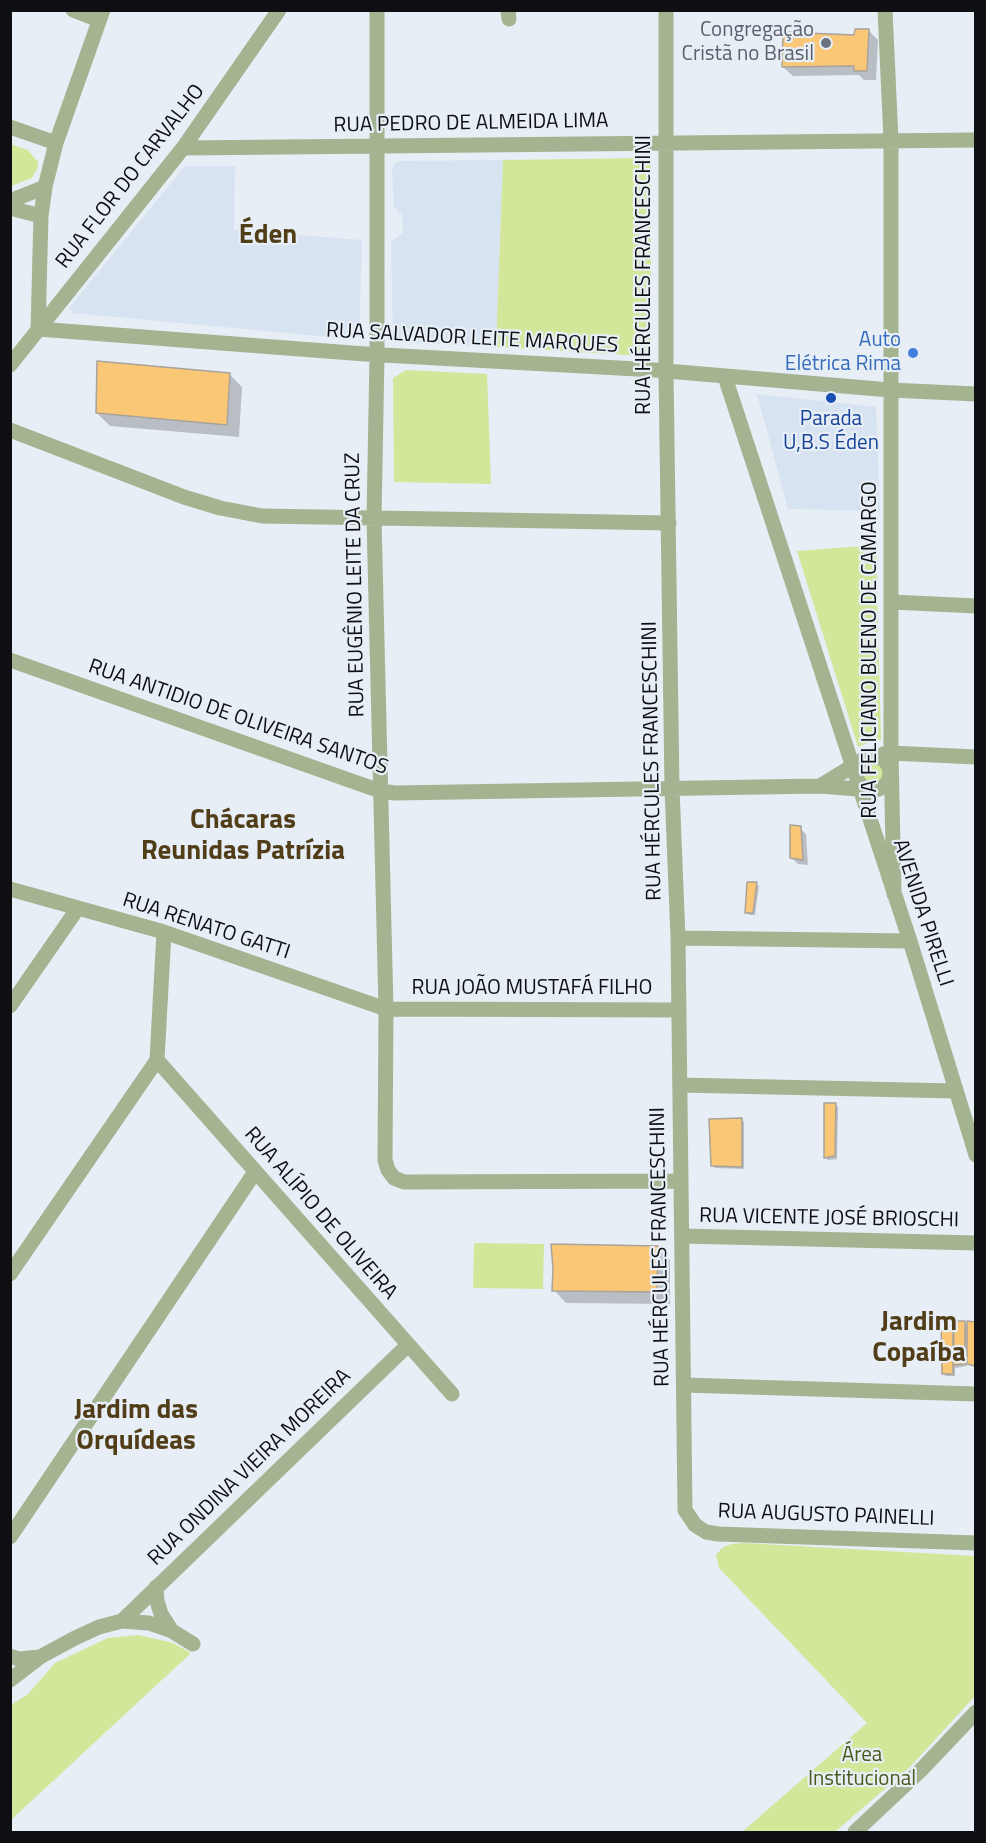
<!DOCTYPE html>
<meta charset="utf-8">
<style>
body{margin:0}
#map{position:relative;width:986px;height:1843px;overflow:hidden;background:#e7eef6;font-family:"Titillium Web",sans-serif}
canvas{display:block}
.frame{position:absolute;inset:0;border:12px solid #0d0f12;pointer-events:none}
</style>
<div id="map">
<canvas width="986" height="1843"></canvas>
<div class="frame"></div>
</div>
<script>
const g = document.querySelector('canvas').getContext('2d');
g.lineJoin = 'round';
function paint(path, color) {
  g.fillStyle = color;
  g.fill(path, 'evenodd');
}
function poly(rows) {
  const path = new Path2D();
  for (const r of rows) {
    if (r.length === 3) {
      path.moveTo(r[0] + r[2], r[1]);
      path.arc(r[0], r[1], r[2], 0, 2 * Math.PI);
      continue;
    }
    path.moveTo(r[0], r[1]);
    for (let i = 2; i < r.length; i += 2) path.lineTo(r[i], r[i + 1]);
  }
  return path;
}
function stroke(path, color, width, dash) {
  g.strokeStyle = color;
  g.lineWidth = width;
  g.lineCap = dash ? 'butt' : 'round';
  g.setLineDash(dash || []);
  g.stroke(path);
}
function label(font, color, halo, rows, align = 'center') {
  g.font = font + ' "Titillium Web",sans-serif';
  g.lineWidth = 4.5;
  g.setLineDash([]);
  g.textBaseline = 'middle';
  g.strokeStyle = halo;
  g.fillStyle = color;
  for (const [text, x, y, turn = 0] of rows) {
    g.save();
    g.translate(x, y);
    g.rotate((+turn || 0) * Math.PI / 180);
    g.textAlign = isNaN(turn) ? turn : align;
    if (halo) g.strokeText(text, 0, 0);
    g.fillText(text, 0, 0);
    g.restore();
  }
}
const built = poly([
 [503,160,496,347,396,342,393,339,391,242,403,233,402,215,394,207,392,169,394,164,399,161],
 [185,166,235,166,234,230,362,240,359,337,351,339,73,313,69,308],
 [757,394,876,407,880,511,788,509]
]);
const green = poly([
 [10,144,28,150,38,162,38,167,32,178,11,186],
 [645,158,651,163,651,351,648,355,643,356,496,347,503,160],
 [406,370,487,374,491,484,394,482,393,378],
 [876,545,881,740,874,740,858,747,797,551],
 [874,774,12],
 [474,1243,544,1244,543,1289,473,1288],
 [744,1543,975,1556,975,1696,910,1767,835,1832,742,1832,867,1723,719,1568,716,1555,722,1548,731,1544],
 [139,1635,173,1643,191,1653,11,1820,11,1705,28,1694,55,1663,108,1638]
]);
const shadow = poly([
 [868,30,878,40,876,80,864,80,859,75,793,76,783,67],
 [230,375,242,387,239,437,110,426,97,413],
 [800,828,806,834,808,865,798,864,792,858],
 [756,884,759,886,755,915,750,915,747,913],
 [835,1105,838,1107,837,1159,828,1160,825,1158],
 [742,1120,744,1122,744,1169,715,1168,712,1165],
 [658,1247,670,1260,670,1304,566,1303,554,1290],
 [953,1319,955,1321,965,1323,968,1326,976,1323,976,1367,971,1366,967,1362,967,1366,955,1368,955,1376,946,1376,943,1374]
]);
const building = poly([
 [855,29,869,29,867,71,854,71,854,66,782,67,783,32,854,35,855,29],
 [97,361,230,373,227,425,96,413,97,361],
 [790,825,801,826,803,860,790,858,790,825],
 [747,882,757,882,753,913,745,913,747,882],
 [824,1103,836,1103,835,1156,824,1158,824,1103],
 [742,1118,742,1167,711,1166,709,1119,742,1118],
 [551,1244,658,1246,657,1292,552,1291,553,1269,551,1244],
 [941,1317,953,1317,953,1374,942,1374,941,1317],
 [954,1321,965,1321,965,1364,953,1365,954,1321],
 [967,1321,976,1322,976,1366,967,1364,967,1321]
]);
const minor = poly([
 [73,10,99,20],
 [103,10,56,143,45,187,41,216,38,329,365,354,655,370,890,390,976,394],
 [377,10,377,355,374,519,386,1009,385,1160,388,1170,394,1178,404,1182,681,1181],
 [508,10,509,19],
 [666,10,666,372,672,788,678,938,685,1510,695,1525,706,1532,718,1534,976,1543],
 [885,10,891,140,891,753,894,894],
 [10,127,56,143],
 [183,148,976,140],
 [10,201,45,187],
 [10,208,41,216],
 [10,365,183,148,279,10],
 [725,377,910,941,976,1155],
 [10,430,184,497,220,508,262,516,669,523],
 [892,602,976,606],
 [10,660,380,791,395,793,820,786,870,790],
 [883,754,891,753,976,757],
 [873,773,17],
 [820,786,861,761],
 [10,889,164,932,386,1009,679,1010],
 [678,938,910,941],
 [10,1006,78,908],
 [157,1060,452,1394],
 [157,1060,164,932],
 [680,1085,956,1091],
 [682,1236,976,1243],
 [10,1274,157,1060],
 [684,1385,976,1394],
 [10,1537,255,1172],
 [156,1587,157,1601,161,1614,172,1631],
 [122,1621,408,1345],
 [10,1656,19,1659,40,1657],
 [10,1680,40,1657,75,1638,99,1627,122,1621,149,1623,172,1631,193,1644],
 [855,1832,921,1770,976,1712]
]);
const markers = [
 [826,43,6,"#6b7280"],
 [913,353,6,"#3f7fe0"],
 [831,398,6,"#1a4fb4"]
];
const worshipNames = [
 ["Congregação",814,31],
 ["Cristã no Brasil",814,55]
];
const streetNames = [
 ["RUA PEDRO DE ALMEIDA LIMA",471,124,-1],
 ["RUA FLOR DO CARVALHO",131,177,-52],
 ["RUA HÉRCULES FRANCESCHINI",645,275,-90],
 ["RUA SALVADOR LEITE MARQUES",472,339,3],
 ["RUA EUGÊNIO LEITE DA CRUZ",356,585,-91],
 ["RUA FELICIANO BUENO DE CAMARGO",871,650,-90],
 ["RUA ANTIDIO DE OLIVEIRA SANTOS",238,718,19],
 ["RUA HÉRCULES FRANCESCHINI",653,761,-91],
 ["AVENIDA PIRELLI",922,913,72],
 ["RUA RENATO GATTI",206,927,18],
 ["RUA JOÃO MUSTAFÁ FILHO",532,989],
 ["RUA ALÍPIO DE OLIVEIRA",320,1214,49],
 ["RUA VICENTE JOSÉ BRIOSCHI",829,1219,1],
 ["RUA HÉRCULES FRANCESCHINI",661,1247,-91],
 ["RUA ONDINA VIEIRA MOREIRA",250,1468,-44],
 ["RUA AUGUSTO PAINELLI",826,1516,2]
];
const shopNames = [
 ["Auto",901,341],
 ["Elétrica Rima",901,365]
];
const transitNames = [
 ["Parada",831,420],
 ["U,B.S Éden",831,444]
];
const parkNames = [
 ["Área",862,1756],
 ["Institucional",862,1780]
];
const districtNames = [
 ["Éden",268,236],
 ["Chácaras",243,821],
 ["Reunidas Patrízia",243,852],
 ["Jardim",919,1323],
 ["Copaíba",919,1354],
 ["Jardim das",136,1411],
 ["Orquídeas",136,1442]
];
paint(built, '#d7e3f1');
paint(green, '#d2e79a');
paint(shadow, '#0003');
paint(building, '#f9c776');
stroke(building, '#a9a39b', 1.5);
stroke(minor, '#a4b390', 15);
for (const [x, y, r, color] of markers) {
  const dot = new Path2D();
  dot.arc(x, y, r, 0, 2 * Math.PI);
  g.fillStyle = color;
  g.fill(dot);
  stroke(dot, '#e7eef6', 2);
}
label('21px', '#5b616d', '#e7eef6', worshipNames, 'right');
label('21px', '#0d0f12', '#e7eef6', streetNames);
label('21px', '#366cbe', '#e7eef6', shopNames, 'right');
label('21px', '#164399', '#e7eef6', transitNames);
label('21px', '#4c5a1d', '#e7eef6', parkNames);
label('bold 27px', '#513e18', '#e7eef6', districtNames);
</script>
